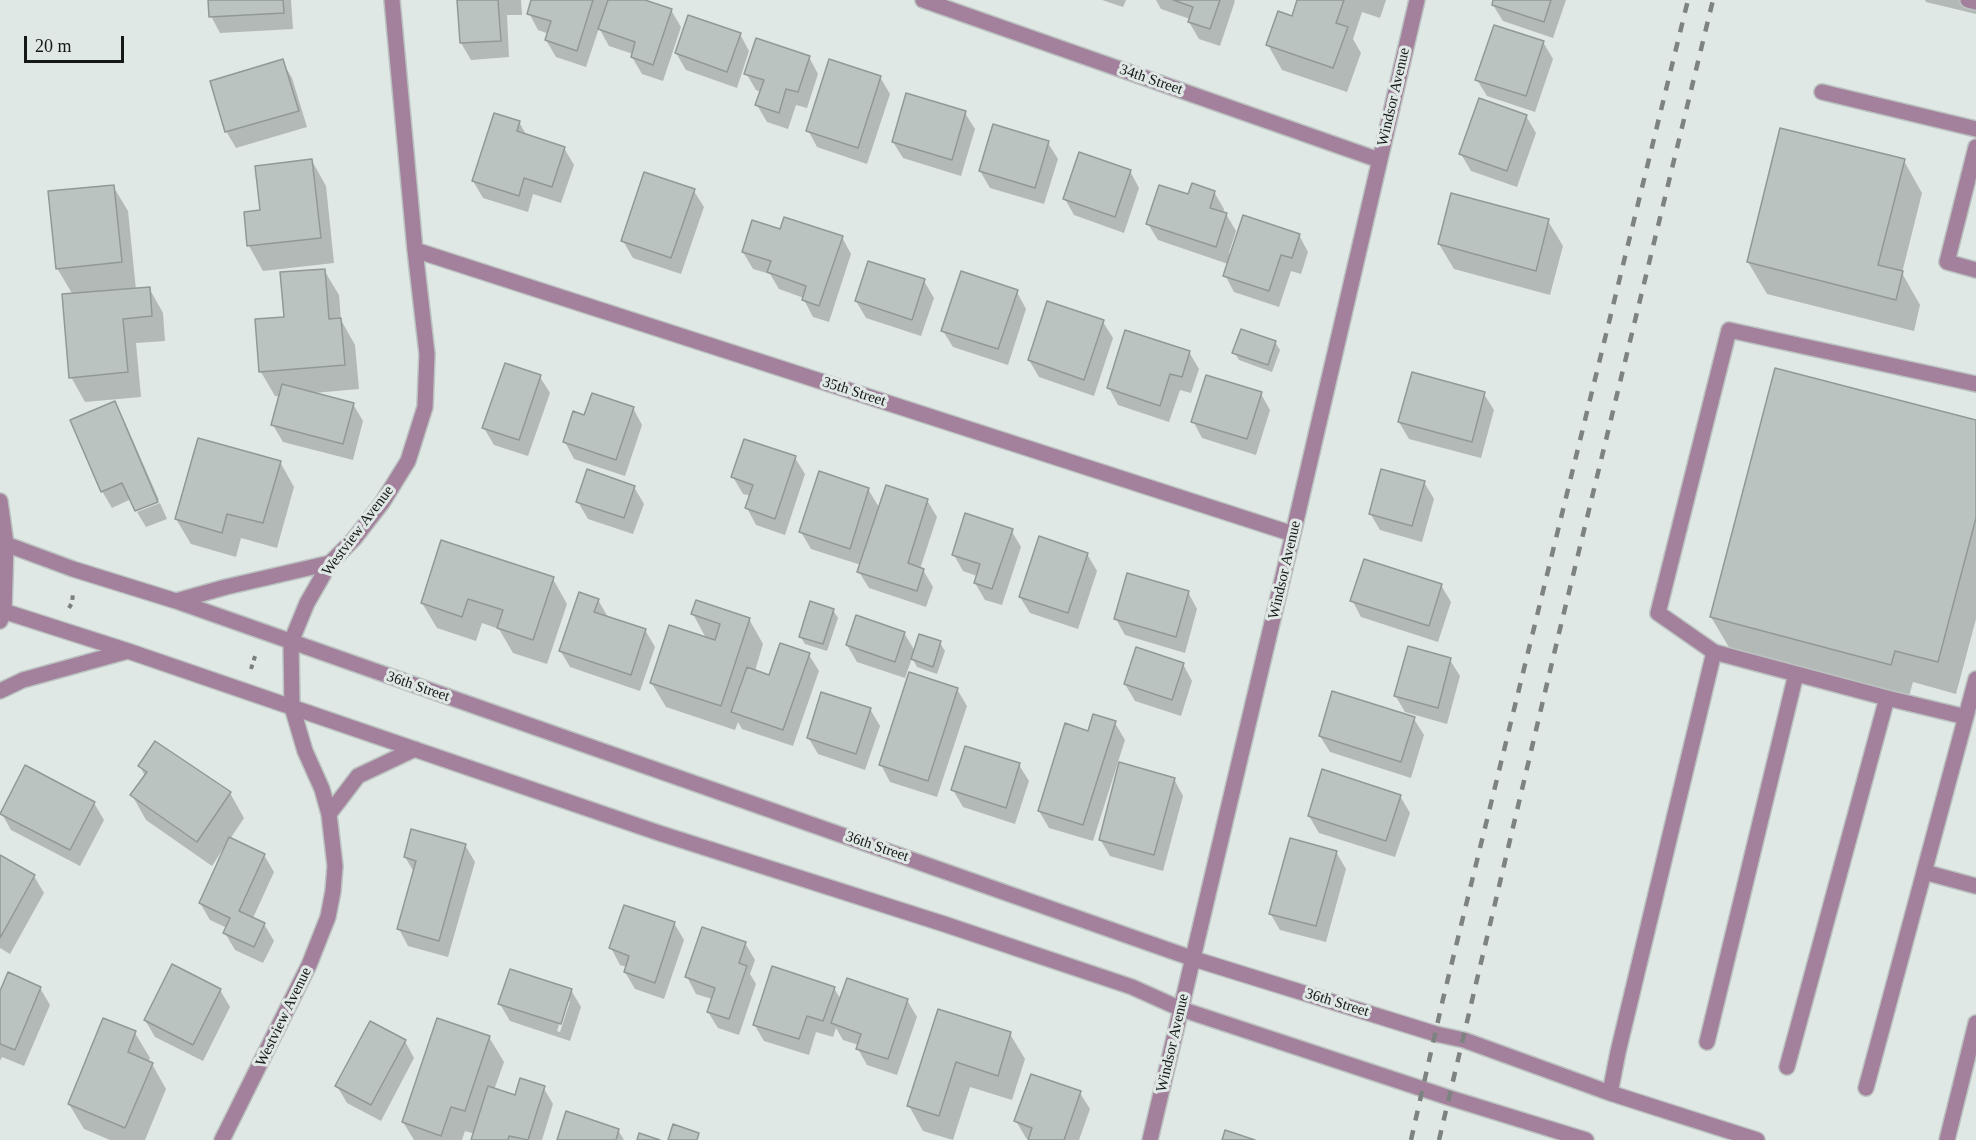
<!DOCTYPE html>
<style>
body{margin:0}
#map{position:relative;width:1976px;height:1140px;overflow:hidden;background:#dfe8e5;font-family:"Times New Roman",serif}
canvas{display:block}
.scale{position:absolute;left:24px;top:36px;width:100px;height:27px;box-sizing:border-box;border:3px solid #151817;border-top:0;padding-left:8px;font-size:18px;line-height:21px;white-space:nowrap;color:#151817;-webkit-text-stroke:4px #dfe8e5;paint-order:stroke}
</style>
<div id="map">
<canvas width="1976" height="1140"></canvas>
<div class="scale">20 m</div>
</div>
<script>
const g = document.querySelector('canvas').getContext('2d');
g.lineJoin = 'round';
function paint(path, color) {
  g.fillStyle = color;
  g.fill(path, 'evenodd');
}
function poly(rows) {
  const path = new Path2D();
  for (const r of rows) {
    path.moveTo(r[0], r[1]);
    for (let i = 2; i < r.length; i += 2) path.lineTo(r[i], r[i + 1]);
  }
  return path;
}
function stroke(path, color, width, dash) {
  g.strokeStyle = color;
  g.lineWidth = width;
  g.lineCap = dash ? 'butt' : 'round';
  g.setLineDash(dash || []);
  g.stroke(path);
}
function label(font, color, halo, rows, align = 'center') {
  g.font = font + ' "Times New Roman",serif';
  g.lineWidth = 6;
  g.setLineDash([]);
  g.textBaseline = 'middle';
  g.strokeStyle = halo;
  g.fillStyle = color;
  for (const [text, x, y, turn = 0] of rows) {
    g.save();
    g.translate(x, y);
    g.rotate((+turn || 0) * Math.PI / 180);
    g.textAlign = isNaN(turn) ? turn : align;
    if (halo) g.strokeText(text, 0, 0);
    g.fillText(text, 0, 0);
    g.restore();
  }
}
const shadow = poly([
 [210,0,291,0,293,29,220,33,211,16],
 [458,0,521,0,522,15,507,15,509,57,471,60,461,43],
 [533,0,607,0,609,3,610,0,640,0,671,10,681,27,663,81,642,74,632,57,633,54,609,46,599,28,586,67,556,57,546,40,549,34,538,30,529,13],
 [1102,0,1126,0,1123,7],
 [1156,0,1234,0,1235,1,1220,46,1199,39,1189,22,1190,19,1161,9],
 [1299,0,1386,0,1380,18,1362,12,1353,39,1361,53,1347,92,1282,70,1268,45,1293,18],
 [1495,0,1566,0,1553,38,1503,21,1493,5],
 [1925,0,1976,0,1976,14,1926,2],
 [740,34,749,51,737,88,686,70,676,53],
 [1543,42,1553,59,1535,112,1487,96,1477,80],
 [809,57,818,74,807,108,796,105,788,129,767,122,757,105,761,92,756,90,746,73],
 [282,61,292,78,307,127,236,148,226,131],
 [880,77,890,94,867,164,817,147,808,130],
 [965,113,975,129,961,176,903,158,893,142],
 [1526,116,1536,133,1517,187,1471,171,1461,154],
 [519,122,527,136,564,148,574,165,561,203,533,194,528,212,483,198,473,181],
 [1048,143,1058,159,1044,204,990,188,980,171],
 [312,161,326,186,334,263,263,271,249,246,262,211],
 [1904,161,1922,193,1902,273,1920,305,1914,331,1767,294,1748,262],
 [1130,171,1139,188,1124,233,1074,215,1065,199],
 [113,186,128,211,136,290,149,288,163,313,165,341,136,343,141,397,85,402,71,377,73,295,57,268],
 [694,191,704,207,681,274,633,258,623,241],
 [1214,192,1224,209,1223,213,1226,214,1236,231,1229,253,1232,254,1299,235,1308,252,1301,274,1291,271,1279,307,1234,292,1225,275,1228,264,1158,240,1148,224,1189,196],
 [1548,221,1563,246,1550,295,1454,269,1439,244],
 [781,231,842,237,851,254,829,322,813,317,804,300,804,298,779,289,770,274,753,269,743,252],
 [324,270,339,295,341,320,355,345,359,389,314,393,353,404,363,421,353,460,283,442,273,425,280,396,275,396,261,372,286,318],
 [924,281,934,298,921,336,866,318,856,301],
 [1017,292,1026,309,1008,365,953,347,943,331],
 [1103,322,1113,338,1094,396,1039,377,1029,360],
 [1275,342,1280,350,1272,372,1239,360,1234,352],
 [1189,352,1199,369,1191,393,1180,390,1169,422,1118,405,1109,388],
 [540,377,550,393,528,456,494,445,484,428],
 [1261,394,1270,410,1256,455,1202,438,1193,421],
 [1484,394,1494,410,1481,458,1409,439,1399,422],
 [115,403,124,420,159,500,136,509,131,499,112,508,102,491],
 [633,408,642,425,625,476,574,459,565,442,585,417],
 [1976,422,1976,619,1956,694,1913,682,1909,696,1730,649,1711,617],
 [795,458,805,474,785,535,756,525,747,508,751,496,743,494,733,477],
 [280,462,294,487,277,548,241,538,236,557,191,544,176,519],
 [1424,482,1434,499,1422,542,1380,530,1370,513],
 [634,487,644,504,633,534,588,519,578,502],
 [868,489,880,509,927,500,937,517,920,569,923,570,933,587,926,607,869,588,859,572,861,565,811,549,801,532],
 [160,503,167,519,146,527,137,512],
 [1011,530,1021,547,1002,605,985,600,975,583,977,576,963,571,954,555],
 [1087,554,1097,571,1078,629,1030,613,1020,597],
 [553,579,567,604,547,664,513,653,499,629,482,623,476,641,437,628,422,603],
 [1441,585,1451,602,1438,642,1361,617,1352,600],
 [1188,592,1197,609,1185,653,1125,635,1116,619],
 [598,600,608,617,645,630,655,647,640,691,570,667,560,650],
 [833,610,838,618,827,651,805,644,800,636],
 [693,614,749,619,763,644,755,671,770,677,809,655,819,671,793,746,742,729,738,722,735,730,666,707,651,682,707,640],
 [904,633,915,651,940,643,945,651,937,674,917,667,912,658,905,678,857,662,847,645],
 [1450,660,1460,676,1447,724,1405,712,1395,695],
 [1183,664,1192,681,1181,716,1135,701,1125,684],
 [957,689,967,706,937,797,890,782,881,765],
 [870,709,880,726,865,770,818,754,808,737],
 [1414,719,1424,735,1411,778,1330,752,1320,736],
 [1115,723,1125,740,1093,841,1049,828,1039,811,1089,733],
 [1019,765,1029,781,1015,824,963,807,953,790],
 [140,766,230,793,244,818,230,839,264,855,274,872,253,918,264,924,274,941,263,963,235,950,225,933,227,928,210,920,200,903,225,850,223,849,212,866,146,820,132,795,145,776],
 [1174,779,1183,796,1163,871,1110,856,1100,839],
 [1400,796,1410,813,1395,857,1319,833,1309,816],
 [94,803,104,820,80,866,11,830,2,814],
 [465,845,475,862,448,957,408,946,399,929,414,872,405,857],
 [1336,852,1346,869,1326,942,1280,930,1270,913],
 [0,857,34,876,44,893,10,954,0,948],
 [674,923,684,940,664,999,635,989,625,972,627,967,620,965,611,948],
 [745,943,755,960,750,974,756,984,739,1035,718,1028,708,1012,712,999,696,994,687,977],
 [173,966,220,990,230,1007,203,1061,155,1037,145,1020],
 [40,988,50,1005,24,1066,2,1057,0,1061,0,994],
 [834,988,841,1000,907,1000,917,1017,897,1075,867,1065,858,1049,859,1045,843,1040,836,1028,833,1037,816,1032,809,1055,764,1041,754,1024],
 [571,990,581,1007,570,1041,510,1021,500,1004],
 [567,1001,570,1001,560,1032,557,1031],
 [939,1011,1010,1034,1025,1059,1012,1100,970,1087,953,1140,923,1131,909,1106],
 [135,1033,150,1058,148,1062,152,1064,166,1089,145,1140,110,1140,84,1129,69,1104],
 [489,1037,504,1062,494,1090,516,1097,543,1087,553,1104,542,1140,473,1140,475,1134,465,1131,462,1140,414,1140,403,1122],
 [405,1041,414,1058,381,1121,347,1103,337,1086],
 [1080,1093,1090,1109,1079,1140,1029,1140,1026,1138,1016,1121],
 [618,1130,624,1140,558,1140]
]);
const building = poly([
 [208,0,283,0,284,13,209,17,208,0],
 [457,0,498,0,501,41,460,43,457,0],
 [531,0,593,0,577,51,545,40,551,21,527,14,531,0],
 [608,0,645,0,672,9,653,65,631,57,635,42,598,29,608,0],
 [1173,0,1220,0,1210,29,1188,22,1193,7,1173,0],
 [1297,0,1344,0,1336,23,1348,27,1333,68,1266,45,1278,11,1292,16,1297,0],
 [1493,0,1551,0,1544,22,1492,5,1493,0],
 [688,15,741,33,727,72,675,53,688,15],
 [1494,25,1544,41,1526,96,1475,80,1494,25],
 [756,38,810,56,798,92,786,89,779,113,755,105,764,80,744,74,756,38],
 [283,59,299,111,225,132,210,81,283,59],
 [829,59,881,76,858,148,806,131,829,59],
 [906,93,966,111,952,160,892,142,906,93],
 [1479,98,1527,115,1507,171,1459,154,1479,98],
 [494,113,520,121,517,131,565,147,552,187,524,178,519,196,472,181,494,113],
 [993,124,1049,141,1035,188,979,171,993,124],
 [1780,128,1905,159,1878,265,1903,271,1896,300,1747,262,1780,128],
 [1079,152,1131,170,1115,217,1063,199,1079,152],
 [312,159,321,238,247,246,244,212,260,210,255,166,312,159],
 [644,172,695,189,671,258,621,241,644,172],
 [1192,183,1215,191,1210,208,1227,213,1216,247,1146,224,1159,185,1188,194,1192,183],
 [114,185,122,262,56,269,48,191,114,185],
 [1451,193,1549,219,1536,271,1438,244,1451,193],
 [1243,215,1300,234,1292,258,1281,255,1269,291,1223,276,1243,215],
 [784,217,843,236,819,306,802,300,806,286,767,272,771,261,742,252,752,220,780,229,784,217],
 [868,261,925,279,912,320,855,301,868,261],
 [325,269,329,319,341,318,345,365,259,372,255,319,284,317,280,272,325,269],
 [961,271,1018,290,998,349,941,331,961,271],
 [150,287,152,316,123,319,128,372,69,378,62,294,150,287],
 [1047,301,1104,320,1084,380,1028,360,1047,301],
 [1241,329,1276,341,1268,365,1232,353,1241,329],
 [1125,330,1190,351,1182,377,1170,374,1160,406,1107,388,1125,330],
 [505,363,541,375,519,440,482,428,505,363],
 [1775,368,1976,420,1976,518,1938,662,1895,651,1891,665,1710,617,1775,368],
 [1412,372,1485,392,1472,442,1398,422,1412,372],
 [1206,375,1262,392,1247,439,1191,422,1206,375],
 [282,384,354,403,343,444,271,425,282,384],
 [592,393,634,407,616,460,563,442,573,411,584,415,592,393],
 [115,401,158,502,135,511,122,483,101,492,70,420,115,401],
 [198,438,281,461,263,523,227,514,222,533,175,519,198,438],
 [744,439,796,456,775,519,745,508,753,485,731,477,744,439],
 [587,469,635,486,624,518,576,502,587,469],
 [1381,469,1425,481,1412,526,1369,514,1381,469],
 [819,471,869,488,850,549,799,532,819,471],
 [886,485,928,499,908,563,924,569,917,591,857,572,886,485],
 [965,513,1013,529,992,589,974,583,980,564,952,555,965,513],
 [1039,536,1088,553,1068,613,1019,597,1039,536],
 [441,540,554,577,533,640,497,628,503,610,468,599,462,617,421,603,441,540],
 [1364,559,1442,584,1429,626,1350,601,1364,559],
 [1127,573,1189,591,1176,637,1114,619,1127,573],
 [579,592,599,599,594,612,646,629,631,675,559,651,579,592],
 [696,600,750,618,721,706,650,683,669,625,715,640,720,624,691,614,696,600],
 [810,601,834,609,823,644,799,637,810,601],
 [856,615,905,632,895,662,846,645,856,615],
 [919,634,941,641,933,667,911,659,919,634],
 [780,643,810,653,783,730,731,712,747,667,769,675,780,643],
 [1408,646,1451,658,1438,708,1394,696,1408,646],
 [1136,647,1184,663,1172,700,1124,684,1136,647],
 [909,672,958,688,928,781,879,765,909,672],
 [1332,691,1415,717,1401,762,1319,736,1332,691],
 [821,692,871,708,856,754,807,738,821,692],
 [1093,714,1116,721,1083,825,1038,811,1065,723,1088,731,1093,714],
 [155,741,231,792,197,842,130,795,147,772,138,766,155,741],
 [965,746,1020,763,1006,808,951,790,965,746],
 [1119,762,1175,778,1154,855,1099,840,1119,762],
 [25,765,95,802,70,850,0,814,25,765],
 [1322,769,1401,795,1386,841,1308,816,1322,769],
 [411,829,466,844,439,941,397,929,416,861,404,857,411,829],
 [229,837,265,854,239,911,265,923,254,947,223,933,230,918,199,903,229,837],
 [1290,838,1337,851,1316,926,1269,914,1290,838],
 [0,855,35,875,0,938,0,855],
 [624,905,675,922,655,983,624,972,629,956,609,948,624,905],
 [702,927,746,942,739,963,747,966,729,1019,707,1012,715,988,685,977,702,927],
 [172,964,221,989,193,1045,144,1020,172,964],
 [772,966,835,987,823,1021,807,1016,799,1039,753,1025,772,966],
 [510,969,572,989,561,1024,498,1004,510,969],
 [8,972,41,987,15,1050,0,1044,0,991,8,972],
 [847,978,908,999,888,1059,856,1049,861,1034,831,1023,847,978],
 [938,1009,1011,1032,998,1076,956,1062,939,1116,907,1106,938,1009],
 [103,1018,136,1031,128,1052,153,1063,125,1128,68,1104,103,1018],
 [437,1018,490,1036,465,1111,451,1107,441,1136,402,1122,437,1018],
 [370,1021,406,1040,371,1105,335,1086,370,1021],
 [1031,1074,1081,1091,1064,1140,1028,1140,1032,1128,1014,1121,1031,1074],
 [520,1078,545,1086,528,1140,509,1136,508,1140,471,1140,488,1086,515,1095,520,1078],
 [566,1111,619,1129,616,1140,557,1140,566,1111],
 [673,1124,699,1133,697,1140,668,1140,673,1124],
 [1225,1130,1255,1140,1222,1140,1225,1130],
 [639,1133,660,1140,637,1140,639,1133]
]);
const path = poly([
 [69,608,72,603,73,593],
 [251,669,256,653]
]);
const minor = poly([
 [923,0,1379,160],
 [1968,0,1976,2],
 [1822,92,1976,129],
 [1976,147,1947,262,1976,270],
 [415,250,1293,534],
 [0,501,6,544,4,611,0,621],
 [0,542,73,569,176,601,1194,959,1436,1034,1464,1040,1610,1093,1757,1140],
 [176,601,226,587,330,563],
 [0,610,128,651,659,833,944,924,1132,987,1181,1009,1450,1098,1586,1140],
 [1714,652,1658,613,1729,330,1976,384],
 [0,691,23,680,128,651],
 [329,814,358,776,415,749],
 [1924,872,1976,886],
 [1707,1042,1796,674],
 [1787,1067,1887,698,1966,717],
 [1866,1088,1976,679],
 [1610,1093,1618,1052,1714,652,1887,698],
 [222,1140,309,965,328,917,333,891,335,866,329,814,322,789,305,751,292,707,291,642,307,603,330,563,354,539,382,503,408,461,425,407,427,354,415,250,392,0],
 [1150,1140,1293,534,1417,0],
 [1947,1140,1976,1023]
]);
const rail = poly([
 [1411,1140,1443,999,1688,0],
 [1439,1140,1559,633,1713,0]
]);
const streetNames = [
 ["34th Street",1151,80,19],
 ["Windsor Avenue",1394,97,-77],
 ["35th Street",854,392,18],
 ["Westview Avenue",358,531,-53],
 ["Windsor Avenue",1285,570,-77],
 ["36th Street",418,687,19],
 ["36th Street",877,847,19],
 ["36th Street",1337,1003,17],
 ["Westview Avenue",284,1017,-64],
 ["Windsor Avenue",1173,1043,-77]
];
paint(shadow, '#0003');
paint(building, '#bac3c0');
stroke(building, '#919997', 1.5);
stroke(minor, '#bbc3c0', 18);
stroke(path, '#797f7d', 4, [4.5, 4.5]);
stroke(minor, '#a3809c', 15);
stroke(rail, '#7d8381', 4.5, [10, 10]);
label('15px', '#151817', '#dfe8e5', streetNames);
</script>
